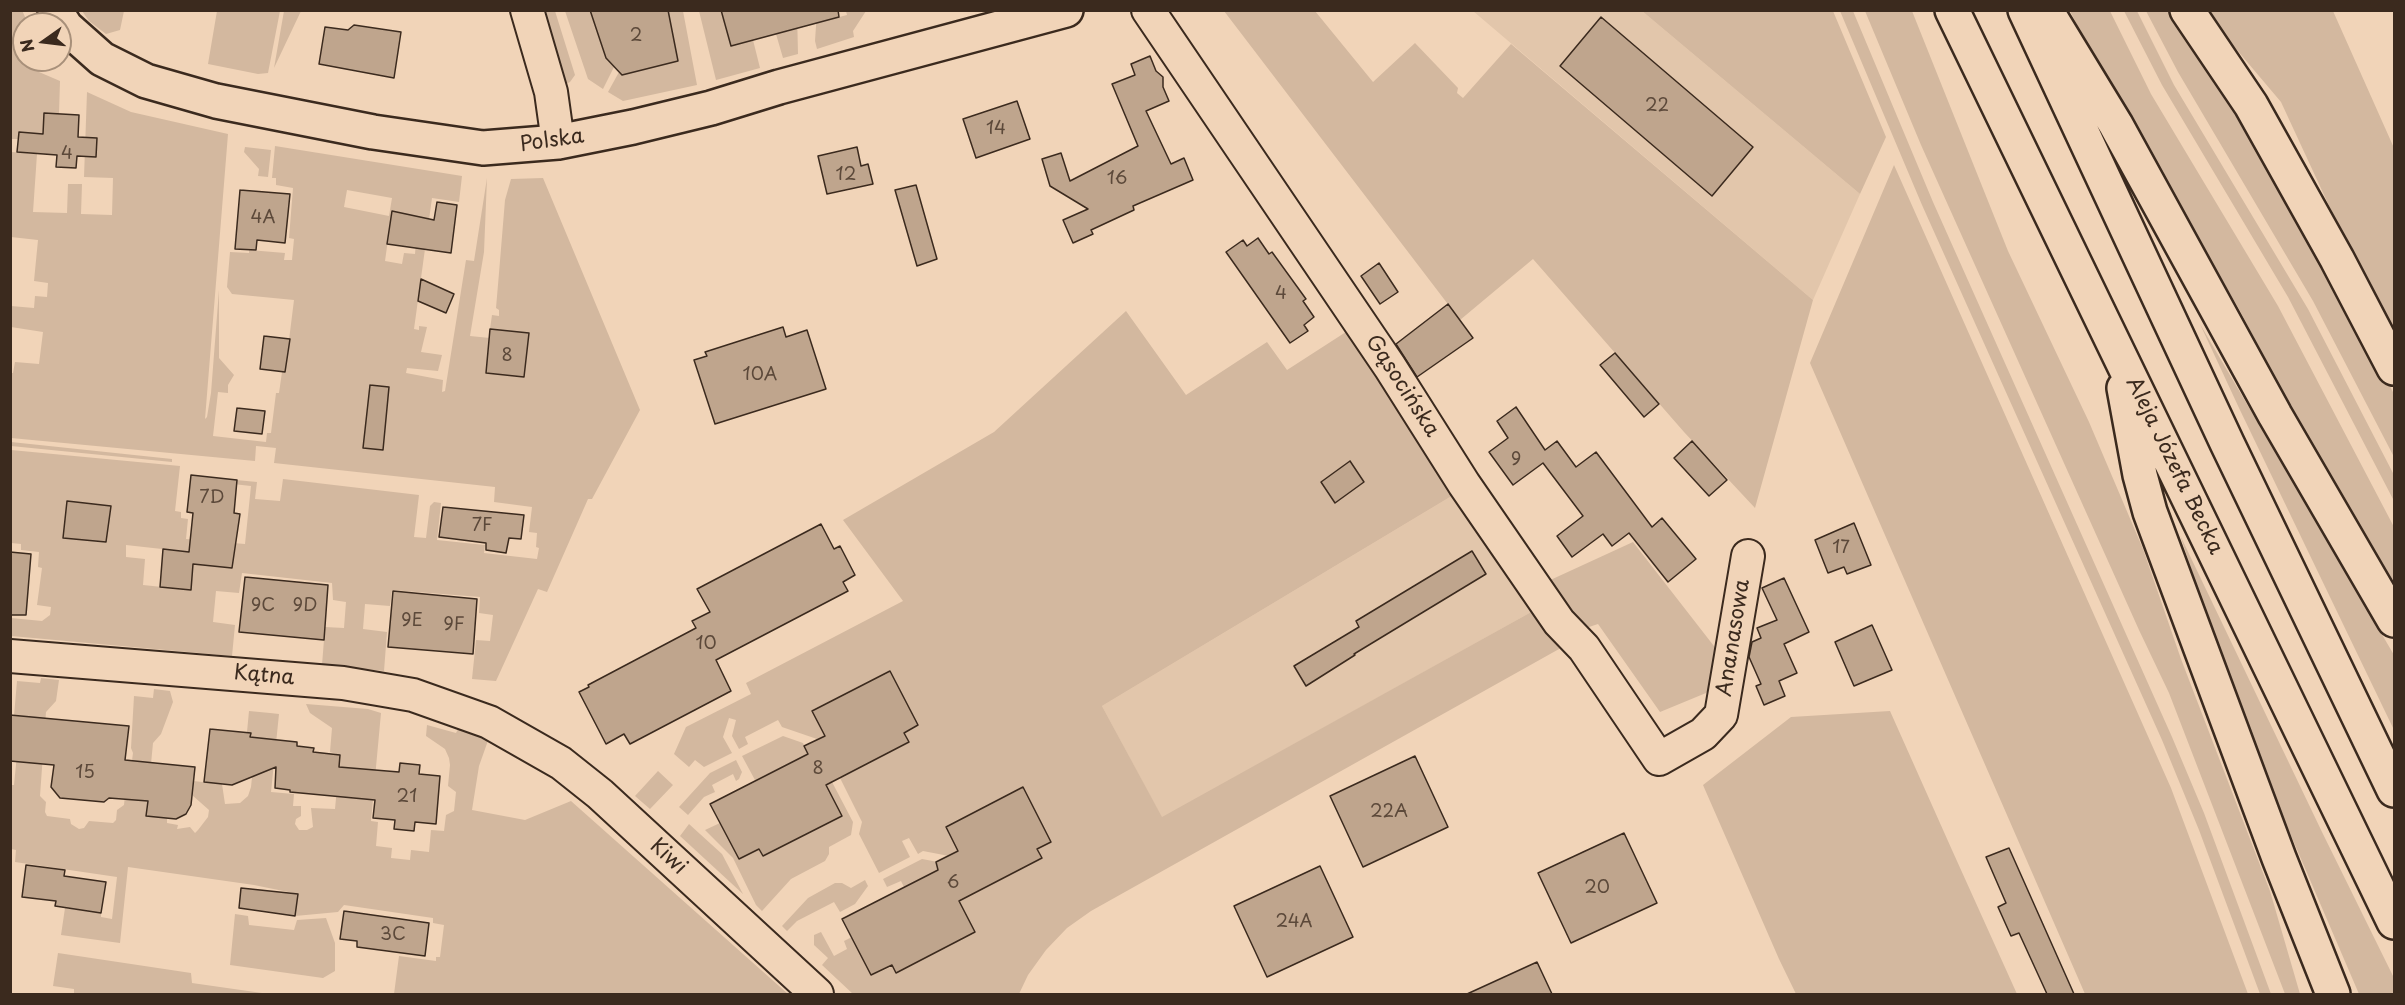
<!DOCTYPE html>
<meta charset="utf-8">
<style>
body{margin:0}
#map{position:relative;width:2405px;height:1005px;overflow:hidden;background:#f1d4b8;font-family:"Playpen Sans",sans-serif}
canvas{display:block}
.frame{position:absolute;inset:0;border:12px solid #3b2a1e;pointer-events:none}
.north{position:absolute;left:12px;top:12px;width:60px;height:60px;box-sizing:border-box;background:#f1d4b8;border:2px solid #a8907a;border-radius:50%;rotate:256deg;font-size:16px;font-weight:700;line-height:24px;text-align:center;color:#3b2a1e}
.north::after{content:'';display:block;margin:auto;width:21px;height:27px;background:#3b2a1e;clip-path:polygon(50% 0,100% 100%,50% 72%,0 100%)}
</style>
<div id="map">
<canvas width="2405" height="1005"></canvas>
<div class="frame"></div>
<div class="north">N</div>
</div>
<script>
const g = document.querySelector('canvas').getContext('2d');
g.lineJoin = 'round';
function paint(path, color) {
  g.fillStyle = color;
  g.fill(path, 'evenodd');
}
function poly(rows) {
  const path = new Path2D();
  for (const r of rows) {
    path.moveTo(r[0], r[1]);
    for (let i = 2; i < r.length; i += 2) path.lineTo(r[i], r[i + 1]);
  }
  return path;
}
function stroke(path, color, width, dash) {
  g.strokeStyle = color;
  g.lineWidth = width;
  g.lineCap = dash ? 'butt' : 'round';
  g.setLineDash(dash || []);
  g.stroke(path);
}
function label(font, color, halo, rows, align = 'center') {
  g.font = font + ' "Playpen Sans",sans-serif';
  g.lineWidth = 4.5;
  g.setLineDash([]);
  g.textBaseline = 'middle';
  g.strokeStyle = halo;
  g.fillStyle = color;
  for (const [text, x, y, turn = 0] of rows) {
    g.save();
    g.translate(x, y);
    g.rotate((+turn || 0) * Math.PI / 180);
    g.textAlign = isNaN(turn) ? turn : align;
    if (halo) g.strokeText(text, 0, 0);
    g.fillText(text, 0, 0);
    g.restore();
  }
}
const built = poly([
 [1473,11,1642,11,1860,194,1813,300],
 [1460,491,1542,606,1162,818,1102,706]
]);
const green = poly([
 [22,10,28,24,24,24,24,60,37,60,39,72,60,81,59,114,43,139,19,132,18,139,12,139,12,152,37,154,33,212,67,213,68,184,82,184,81,214,112,215,113,178,84,177,87,92,131,112,228,134,205,419,207,417,211,393,219,290,219,358,234,375,228,385,228,393,218,392,213,436,266,442,267,433,271,433,276,393,279,393,282,372,285,372,294,300,232,294,227,287,230,252,249,253,249,250,285,253,284,260,292,260,294,239,289,238,293,188,276,185,276,178,272,178,275,146,462,176,459,202,432,198,414,329,419,330,419,326,427,327,421,352,442,355,438,371,407,368,406,373,443,380,442,392,445,391,466,260,474,261,487,178,484,252,470,336,490,338,524,376,529,333,490,329,492,315,499,316,499,310,496,308,499,273,505,200,511,179,543,178,640,410,592,499,588,499,547,592,538,589,496,681,472,679,476,640,490,641,493,615,479,613,480,597,392,590,390,606,365,604,363,629,387,632,384,671,322,665,325,627,344,628,346,602,333,600,332,583,242,573,239,593,216,591,213,622,235,625,232,656,11,636,11,618,42,621,50,615,51,607,37,605,42,568,38,567,39,552,21,550,21,544,11,543,11,450,180,466,175,511,181,512,181,518,188,519,186,539,245,544,251,486,215,482,215,478,257,482,255,499,280,501,283,479,419,495,414,537,426,538,430,506,434,502,441,503,437,540,485,545,484,553,537,559,539,548,536,547,537,533,529,532,532,507,494,502,495,487,274,463,276,448,256,446,255,461,11,438,11,373,13,373,15,362,39,364,43,332,11,327,11,292,11,306,34,308,35,296,47,297,48,283,34,281,38,240,11,237,11,11],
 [347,190,392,198,389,216,344,207],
 [392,211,409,215,406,240,416,242,415,254,404,253,402,264,385,261],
 [67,502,111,506,106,542,63,538],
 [126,545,171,550,211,554,193,564,191,590,143,585,145,559,126,557],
 [82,11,124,11,120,30,106,34,89,21],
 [217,11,280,11,268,73,258,74,208,64],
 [284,11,301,11,274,68],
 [542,11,555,11,575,75,570,82,566,84],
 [565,11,591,11,606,58,614,67,603,89,588,79],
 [668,11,683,11,697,85,623,101,608,92,619,72,623,75,678,61],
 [699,11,721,11,731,46,753,40,760,68,716,80],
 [784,11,797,11,798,54,783,58,776,34,789,31],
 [817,11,820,22,847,15,846,11,866,11,853,31,854,37,817,49,815,41],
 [1224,11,1315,11,1373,82,1415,43,1458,88,1457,93,1463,98,1511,44,1813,300,1755,508,1684,432,1533,259,1460,320],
 [1642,11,1833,11,1886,137,1860,194],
 [1840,11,1853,11,1933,202,2172,737,2204,813,2271,994,2260,994,2199,830,2162,740,1922,205],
 [1865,11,1912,11,2008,251,2089,422,2143,549,2181,659,2270,891,2300,994,2285,994,2169,693,2139,630,1921,145],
 [2070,11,2110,11,2151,94,2278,306,2394,527,2394,587,2307,438,2239,309,2109,87],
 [2124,11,2137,11,2174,85,2308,309,2394,475,2394,501,2288,297,2162,85],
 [2146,11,2174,11,2233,100,2360,328,2394,394,2394,457,2313,301,2178,72],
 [2204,11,2333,11,2394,148,2394,346,2281,102],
 [245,147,271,150,268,177,258,176,259,169,244,152],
 [1894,165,2171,788,2248,994,2085,994,1810,363],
 [1126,311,1186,395,1267,342,1287,370,1349,330,1460,491,1102,706,1162,817,1542,606,1568,644,1091,911,1067,928,1046,950,1028,975,1019,994,853,994,822,965,828,958,814,945,814,935,821,932,834,956,847,949,844,941,852,937,872,975,975,932,959,901,1041,859,1037,849,1051,842,1023,788,946,827,958,851,949,856,923,851,918,854,909,838,902,841,910,857,879,873,859,834,862,822,840,778,908,743,904,733,918,725,890,671,825,736,817,739,782,727,778,720,745,737,748,744,739,749,732,736,736,720,729,718,723,737,732,753,704,767,695,760,689,767,674,754,686,727,751,694,746,683,903,601,843,520,994,432],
 [2200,324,2394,655,2394,730,2239,408],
 [11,442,172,459,172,462,11,446],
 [2180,535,2322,832,2394,978,2394,994,2359,994,2286,824,2202,601],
 [1633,542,1724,659,1720,675,1706,693,1660,712,1598,624,1583,629,1546,582],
 [41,678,59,680,56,701,46,712,40,796,46,802,45,812,47,816,70,819,71,824,79,829,84,828,89,821,113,823,116,820,117,810,124,805,127,775,130,775,133,753,131,748,134,696,153,698,154,689,170,691,173,702,161,734,153,743,146,816,167,818,167,823,178,825,177,829,190,827,195,833,198,830,208,817,209,810,192,795,193,781,222,784,225,804,240,803,248,796,251,787,252,777,248,770,250,733,247,732,249,711,270,713,279,714,271,792,294,794,293,806,301,806,301,816,296,819,295,824,299,830,307,830,313,827,311,808,335,809,340,755,330,752,332,728,310,713,306,704,368,709,381,713,371,821,378,822,376,846,392,848,391,858,410,860,411,850,429,852,431,830,444,831,446,815,454,811,456,792,448,786,450,765,449,758,445,749,426,736,427,725,456,733,460,725,490,735,479,766,472,810,525,820,571,801,788,994,394,994,399,956,436,961,436,957,440,957,444,925,433,923,433,918,344,905,338,912,295,916,298,894,254,885,128,867,120,943,61,935,65,908,101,913,101,917,112,919,117,877,15,862,16,850,11,849,11,785,14,785,19,734,14,716,17,681,40,683],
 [1890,711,1952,850,2017,994,1796,994,1779,959,1703,785,1791,717],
 [783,736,803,743,808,754,755,780,742,756],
 [736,760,742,772,739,779,736,781,733,774,712,785,715,792,704,797,688,815,679,807,710,773],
 [658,771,673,785,650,809,635,796],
 [832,782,853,822,851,835,829,847,829,854,825,861,791,879,762,911,756,905,733,858,705,830,720,823,739,859,759,849,764,856,841,816,826,785],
 [689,824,722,854,743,894,680,836],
 [922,859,938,862,940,869,904,887,901,881,887,887,883,879],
 [865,880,868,886,855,904,840,912,834,902,797,921,787,931,782,926,808,898,835,883,842,883,851,888],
 [235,914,248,916,249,925,294,930,297,920,326,918,335,943,335,971,323,978,230,965],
 [58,953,191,973,192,983,269,994,74,994,74,989,53,986]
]);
const building = poly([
 [590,10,668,10,678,61,622,75,606,58,590,10],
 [721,10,838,10,839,17,731,46,721,10],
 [1601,17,1753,147,1712,196,1560,66,1601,17],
 [354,25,401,32,394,78,319,64,325,27,348,30,354,25],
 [1150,56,1156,71,1163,77,1163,87,1169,101,1146,111,1171,164,1184,158,1193,180,1133,206,1134,210,1091,230,1093,234,1073,243,1063,220,1088,209,1050,186,1042,159,1061,153,1070,181,1138,146,1112,84,1135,75,1131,64,1150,56],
 [1017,101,1030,139,976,158,963,119,1017,101],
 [44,113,79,115,78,137,97,138,96,157,77,156,76,168,56,167,57,155,17,152,19,132,43,134,44,113],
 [857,147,861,166,868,164,873,184,827,194,818,156,857,147],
 [916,185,937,259,917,266,895,190,916,185],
 [240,190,290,194,285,243,257,240,256,250,235,249,240,190],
 [437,202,457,205,451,253,387,244,392,211,434,220,437,202],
 [1258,238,1269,254,1272,252,1306,299,1303,301,1314,317,1304,325,1308,331,1290,343,1226,252,1243,240,1247,246,1258,238],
 [1379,263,1398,292,1380,304,1361,276,1379,263],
 [421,279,454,294,446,313,418,301,421,279],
 [1448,304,1473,338,1417,377,1396,344,1448,304],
 [783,327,786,337,807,330,826,389,715,424,694,360,707,356,705,352,783,327],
 [490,329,529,333,524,377,486,373,490,329],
 [264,336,290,339,285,372,260,369,264,336],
 [1615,353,1659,404,1644,417,1600,365,1615,353],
 [370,385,389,387,383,450,363,448,370,385],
 [1516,407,1545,450,1557,441,1576,467,1596,452,1652,527,1662,518,1696,559,1668,582,1629,533,1612,546,1603,534,1572,557,1557,536,1583,516,1543,463,1513,485,1489,452,1508,438,1497,421,1516,407],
 [237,408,265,411,262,434,234,431,237,408],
 [1692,441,1727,480,1709,496,1674,458,1692,441],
 [1350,461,1364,482,1335,503,1321,482,1350,461],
 [191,475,237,480,234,513,240,514,232,568,193,564,191,590,160,587,163,549,189,552,193,513,187,512,191,475],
 [67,501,111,506,106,542,63,538,67,501],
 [443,507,524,515,521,539,509,538,506,553,486,550,486,543,439,537,443,507],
 [1854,523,1871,565,1847,574,1844,567,1828,573,1815,540,1854,523],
 [821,524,834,549,840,546,855,575,843,582,848,591,716,660,731,691,630,744,624,734,606,744,579,692,589,687,588,685,696,628,692,621,710,612,697,589,821,524],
 [1472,551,1486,574,1354,654,1355,655,1306,686,1294,666,1359,627,1356,621,1472,551],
 [10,552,31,554,26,615,10,615,10,552],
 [245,577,328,585,324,640,239,632,245,577],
 [1784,578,1809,632,1784,644,1797,673,1779,681,1785,696,1764,705,1756,686,1761,684,1749,657,1752,642,1761,638,1757,628,1777,620,1762,588,1784,578],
 [393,591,477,599,473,654,388,647,393,591],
 [1872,625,1892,670,1854,686,1835,642,1872,625],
 [890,671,918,725,904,733,909,742,826,785,842,816,763,856,759,849,739,859,710,804,808,754,804,746,825,736,812,711,890,671],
 [10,715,129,726,125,760,195,767,191,805,186,814,176,819,146,816,148,801,109,798,104,802,60,798,51,787,54,765,10,761,10,715],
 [210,729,251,733,250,737,297,742,297,746,314,748,313,752,340,755,339,767,399,772,400,763,420,765,419,774,440,776,436,824,415,822,414,831,394,829,395,820,373,818,375,800,290,792,290,790,275,788,276,767,232,785,204,782,210,729],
 [1415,756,1448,827,1363,867,1330,796,1415,756],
 [1023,787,1051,842,1037,849,1042,858,959,901,975,932,896,973,892,965,871,975,842,919,938,870,936,862,958,851,946,827,1023,787],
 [1624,833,1657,903,1571,943,1538,873,1624,833],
 [2009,848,2074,994,2047,994,2019,933,2011,936,1998,907,2006,903,1986,857,2009,848],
 [26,865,65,870,64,876,106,882,101,913,55,906,56,901,22,897,26,865],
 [1320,866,1353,937,1267,977,1234,906,1320,866],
 [241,888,298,894,295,916,239,908,241,888],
 [344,911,429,923,425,956,357,947,357,941,340,939,344,911],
 [1537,962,1552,994,1467,994,1537,962]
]);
const minor = poly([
 [527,10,551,92,558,142],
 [1148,10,1390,367,1464,484,1559,622,1584,648,1659,759,1703,734,1721,715,1748,556],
 [10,656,343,683,413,695,489,722,561,763,600,794,817,994]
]);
const tertiary = poly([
 [55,10,66,27,102,59,146,81,216,101,373,132,483,148,558,142,633,127,711,108,779,87,1066,10],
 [2187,10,2251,105,2337,259,2394,368]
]);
const primary = poly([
 [1952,10,2394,922],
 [2025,10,2227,443,2394,790],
 [2046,10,2116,125,2275,415,2394,620],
 [2124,388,2140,475,2150,512,2279,858,2333,994]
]);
const numberNames = [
 ["2",636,36],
 ["22",1657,106],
 ["14",996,129],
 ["4",67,154],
 ["12",846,175],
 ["16",1117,179],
 ["4A",263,218],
 ["4",1281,294],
 ["8",507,356],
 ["10A",760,375],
 ["9",1516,460],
 ["7D",212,498],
 ["7F",482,526],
 ["17",1841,548],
 ["9C",263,606],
 ["9D",305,606],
 ["9E",412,621],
 ["9F",454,625],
 ["10",706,644],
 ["8",818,769],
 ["15",85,773],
 ["21",407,797],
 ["22A",1389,812],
 ["6",953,883],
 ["20",1597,888],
 ["24A",1294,922],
 ["3C",393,935]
];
const streetNames = [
 ["Polska",552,141,-8],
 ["Gąsocińska",1402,386,57],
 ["Aleja Józefa Becka",2174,466,64],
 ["Ananasowa",1734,638,-81],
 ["Kątna",264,676,5],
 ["Kiwi",668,857,43]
];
paint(built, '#e2c6ab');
paint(green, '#d3b89f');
paint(building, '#bfa58d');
stroke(building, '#3b2a1e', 1.5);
stroke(minor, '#3b2a1e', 36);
stroke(tertiary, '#3b2a1e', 38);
stroke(primary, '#3b2a1e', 38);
stroke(minor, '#f1d4b8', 32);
stroke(tertiary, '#f1d4b8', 33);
stroke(primary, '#f1d4b8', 33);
label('18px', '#5c493a', null, numberNames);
label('21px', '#3b2a1e', '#f1d4b8', streetNames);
</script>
